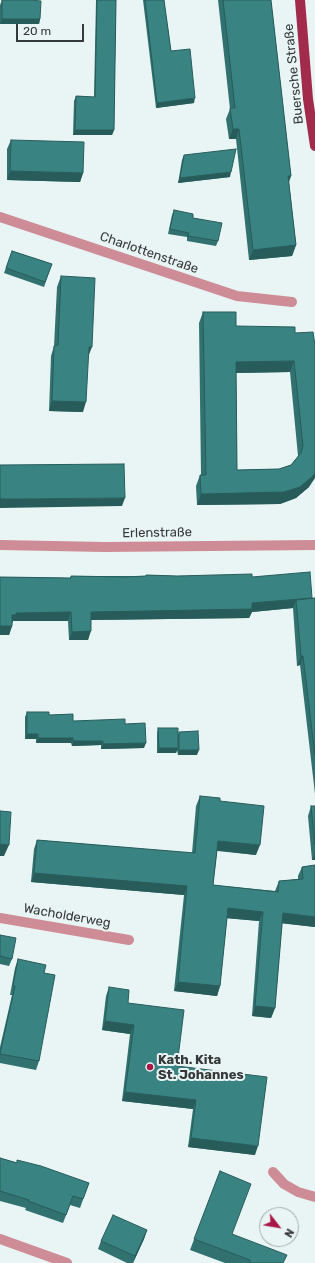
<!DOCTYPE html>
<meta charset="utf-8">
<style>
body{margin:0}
#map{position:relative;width:315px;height:1263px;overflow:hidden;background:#e9f5f4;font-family:Rubik,sans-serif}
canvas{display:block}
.north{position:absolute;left:259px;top:1207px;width:40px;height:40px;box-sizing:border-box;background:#e9f5f4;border:1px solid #a1aaa9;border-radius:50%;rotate:121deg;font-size:11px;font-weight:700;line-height:16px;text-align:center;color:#353939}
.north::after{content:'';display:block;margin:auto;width:14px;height:18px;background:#aa1647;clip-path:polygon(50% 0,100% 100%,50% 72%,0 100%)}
.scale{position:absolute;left:16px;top:24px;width:68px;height:18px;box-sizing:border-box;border:2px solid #353939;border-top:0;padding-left:5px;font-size:12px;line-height:14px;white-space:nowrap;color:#353939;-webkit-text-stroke:3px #e9f5f4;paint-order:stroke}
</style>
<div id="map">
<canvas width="315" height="1263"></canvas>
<div class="north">N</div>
<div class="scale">20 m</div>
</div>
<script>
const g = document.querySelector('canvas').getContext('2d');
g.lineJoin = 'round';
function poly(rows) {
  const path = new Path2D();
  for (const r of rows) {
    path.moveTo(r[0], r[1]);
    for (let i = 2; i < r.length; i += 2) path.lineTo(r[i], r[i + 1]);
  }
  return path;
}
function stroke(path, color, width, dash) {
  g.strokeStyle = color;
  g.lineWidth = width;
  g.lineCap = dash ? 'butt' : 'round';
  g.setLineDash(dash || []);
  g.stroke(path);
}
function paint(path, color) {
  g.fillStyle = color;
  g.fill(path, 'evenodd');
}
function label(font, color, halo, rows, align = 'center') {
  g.font = font + ' Rubik,sans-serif';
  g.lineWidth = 4;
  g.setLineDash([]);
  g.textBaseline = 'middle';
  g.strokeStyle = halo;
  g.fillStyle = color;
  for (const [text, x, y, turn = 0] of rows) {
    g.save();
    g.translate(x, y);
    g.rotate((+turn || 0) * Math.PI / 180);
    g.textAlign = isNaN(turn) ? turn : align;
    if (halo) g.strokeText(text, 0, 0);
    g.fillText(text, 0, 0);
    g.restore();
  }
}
const minor = poly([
 [0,217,237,296,292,302],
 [0,545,105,547,315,545],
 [0,918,129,940],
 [273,1172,284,1184,298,1192,315,1197],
 [0,1239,67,1263]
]);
const major = poly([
 [300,0,308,99,315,146]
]);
const wall = poly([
 [2,0,40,19,39,24,0,24,0,5],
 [96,0,116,0,114,130,112,135,73,135,74,101,76,96,94,97],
 [143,0,164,0,171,51,194,103,156,108],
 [218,0,271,0,291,176,289,182,296,245,292,256,249,260,236,139,229,139,226,119,230,109],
 [11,140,83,173,80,182,7,180,7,149],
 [184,155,230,177,178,183,182,160],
 [174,210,193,218,218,241,216,246,187,241,187,237,168,234,172,215],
 [12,251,52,264,44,287,4,273],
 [61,276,83,412,49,411,51,356,54,346,57,287],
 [203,312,236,326,295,333,309,487,296,498,280,504,197,505,196,486,200,475,201,475,199,323],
 [290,372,298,456,291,465,279,469,237,470,236,373],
 [146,575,177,576,252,577,312,598,315,598,315,794,300,665,297,666,293,608,252,612,249,618,91,620,88,640,69,640,68,621,13,621,12,624,12,626,9,635,0,577,70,578,71,576,146,576],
 [27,712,49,715,73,721,125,724,144,748,101,749,101,745,72,746,71,743,36,743,36,739,25,739,25,717],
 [158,728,178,733,197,755,178,755,177,750,176,753,157,753,157,733],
 [200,796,220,801,256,855,217,851,213,885,275,891,279,881,298,879,298,876,302,867,315,865,315,927,282,923,275,1008,271,1018,252,1016,259,921,227,918,220,986,217,996,174,991,184,895,31,882,34,849,37,840,192,853,196,806],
 [311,806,315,806,315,860,312,860,308,816],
 [0,935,12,959,9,966,0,964],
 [18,959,44,973,39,1061,36,1070,0,1063,0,1047,12,995,10,995,15,968],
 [109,987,128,1003,177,1066,255,1155,188,1147,193,1109,122,1101,130,1034,102,1030,106,996],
 [0,1158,89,1183,80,1208,70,1205,63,1223,25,1210,26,1208,0,1201],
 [220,1171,232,1234,284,1263,225,1263,190,1250],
 [147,1230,144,1239,133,1263,127,1263,98,1249,101,1241]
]);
const shadedWall = poly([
 [2,19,40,19,39,24,0,24],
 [195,98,194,103,156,108,157,103],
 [233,129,239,129,236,139,229,139],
 [75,130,114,130,112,135,73,135],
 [10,171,83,173,80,182,7,180],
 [231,172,230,177,178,183,180,178],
 [288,176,291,176,287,186],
 [296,245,292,256,249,260,253,250],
 [89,347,92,347,88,357],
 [294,361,290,372,231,373,236,362],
 [52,401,86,402,83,412,49,411],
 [315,473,315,478,309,487,296,498,280,504,197,505,201,494],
 [125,498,122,506,0,508,0,499],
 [296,600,293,608,252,612,249,618,88,620,91,612,252,603],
 [71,612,68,621,13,621,12,623,9,624,12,615,16,613],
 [0,626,12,626,9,635,0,635],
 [91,631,88,640,69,640,72,632],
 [301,656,303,656,300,665,297,666],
 [27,734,38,734,36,739,25,739],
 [38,738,73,738,71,743,36,743],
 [73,741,103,741,101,745,72,746],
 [146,743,144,748,101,749,103,744],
 [159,748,178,748,176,753,157,753],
 [179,750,199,750,197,755,178,755],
 [218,841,260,845,256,855,214,850],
 [0,844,9,845,4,856,0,856],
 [315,852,315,860,312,860],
 [34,873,187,886,184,895,31,882],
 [228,908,263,912,259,921,224,918],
 [283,913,315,917,315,927,279,923],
 [178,982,220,986,217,996,174,991],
 [255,1006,275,1008,271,1018,252,1016],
 [105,1021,134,1025,130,1034,102,1030],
 [125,1092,196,1100,193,1109,122,1101],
 [191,1138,258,1146,255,1155,188,1147],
 [147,1230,144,1239,133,1263,135,1256]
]);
const building = poly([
 [2,0,31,0,41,1,40,19,2,19,2,0],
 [97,0,116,0,114,130,75,130,76,96,95,97,97,0],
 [145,0,164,0,171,51,190,49,195,98,157,103,145,0],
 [223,0,271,0,291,176,288,176,296,245,253,250,239,129,233,129,230,108,235,108,223,0],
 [11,140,84,142,83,173,10,171,11,140],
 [236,149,231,172,180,178,184,155,236,149],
 [174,210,193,214,193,218,222,223,218,241,188,236,189,233,170,229,174,210],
 [12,251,52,264,45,282,6,268,12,251],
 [61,276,95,278,92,347,89,347,86,402,52,401,54,346,58,345,61,276],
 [203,312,236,312,236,326,295,327,295,333,313,332,315,345,315,473,313,476,300,487,284,492,201,494,200,475,206,475,203,312],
 [294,361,303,446,301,453,291,465,279,469,237,470,236,362,294,361],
 [124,464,125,498,0,499,0,465,124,464],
 [310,572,312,598,252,603,252,609,91,612,91,631,72,632,71,612,16,613,16,615,12,615,12,626,0,626,0,577,71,578,71,576,124,577,146,576,146,575,177,576,252,574,252,577,310,572],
 [315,598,315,756,303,656,301,656,296,600,315,598],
 [27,712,49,712,49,715,73,714,73,721,125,719,125,724,145,723,146,743,103,744,103,741,73,741,73,738,38,738,38,734,27,734,27,712],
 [158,728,178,728,178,748,159,748,158,728],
 [198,731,199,750,179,750,179,732,198,731],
 [200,796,220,798,220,801,264,806,260,845,218,841,213,885,278,892,279,881,303,879,302,867,315,865,315,917,283,913,275,1008,255,1006,263,912,228,908,220,986,178,982,187,886,34,873,37,840,195,853,200,796],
 [311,806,315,806,315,845,311,806],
 [0,811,11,812,9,845,0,844,0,811],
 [0,935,16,938,12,959,0,956,0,935],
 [18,959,46,965,44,973,55,975,39,1061,0,1054,15,986,13,986,18,959],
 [109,987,129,990,128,1003,184,1010,177,1066,267,1077,258,1146,191,1138,196,1100,125,1092,134,1025,105,1021,109,987],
 [0,1158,17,1163,17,1160,41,1166,89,1183,83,1199,73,1196,66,1215,28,1201,29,1200,0,1191,0,1158],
 [220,1171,251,1184,232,1234,287,1255,283,1263,251,1263,250,1262,250,1260,194,1239,220,1171],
 [113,1215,147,1230,135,1256,101,1241,113,1215]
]);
const markers = [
 [150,1067,4,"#aa1647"]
];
const streetNames = [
 ["Buersche Straße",294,74,-96],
 ["Charlottenstraße",149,253,19],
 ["Erlenstraße",157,533,-1],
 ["Wacholderweg",67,916,10]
];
const poiNames = [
 ["Kath. Kita",158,1060],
 ["St. Johannes",158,1075]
];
stroke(minor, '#ce8c96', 10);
stroke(major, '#a22b4b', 10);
paint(wall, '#317270');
paint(shadedWall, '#285c5b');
paint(building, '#398482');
stroke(building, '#285c5b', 1);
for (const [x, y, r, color] of markers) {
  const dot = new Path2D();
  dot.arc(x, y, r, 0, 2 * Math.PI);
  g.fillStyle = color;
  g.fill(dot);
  stroke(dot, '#e9f5f4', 1.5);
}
label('13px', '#353939', '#e9f5f4', streetNames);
label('bold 13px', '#353939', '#e9f5f4', poiNames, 'left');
</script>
